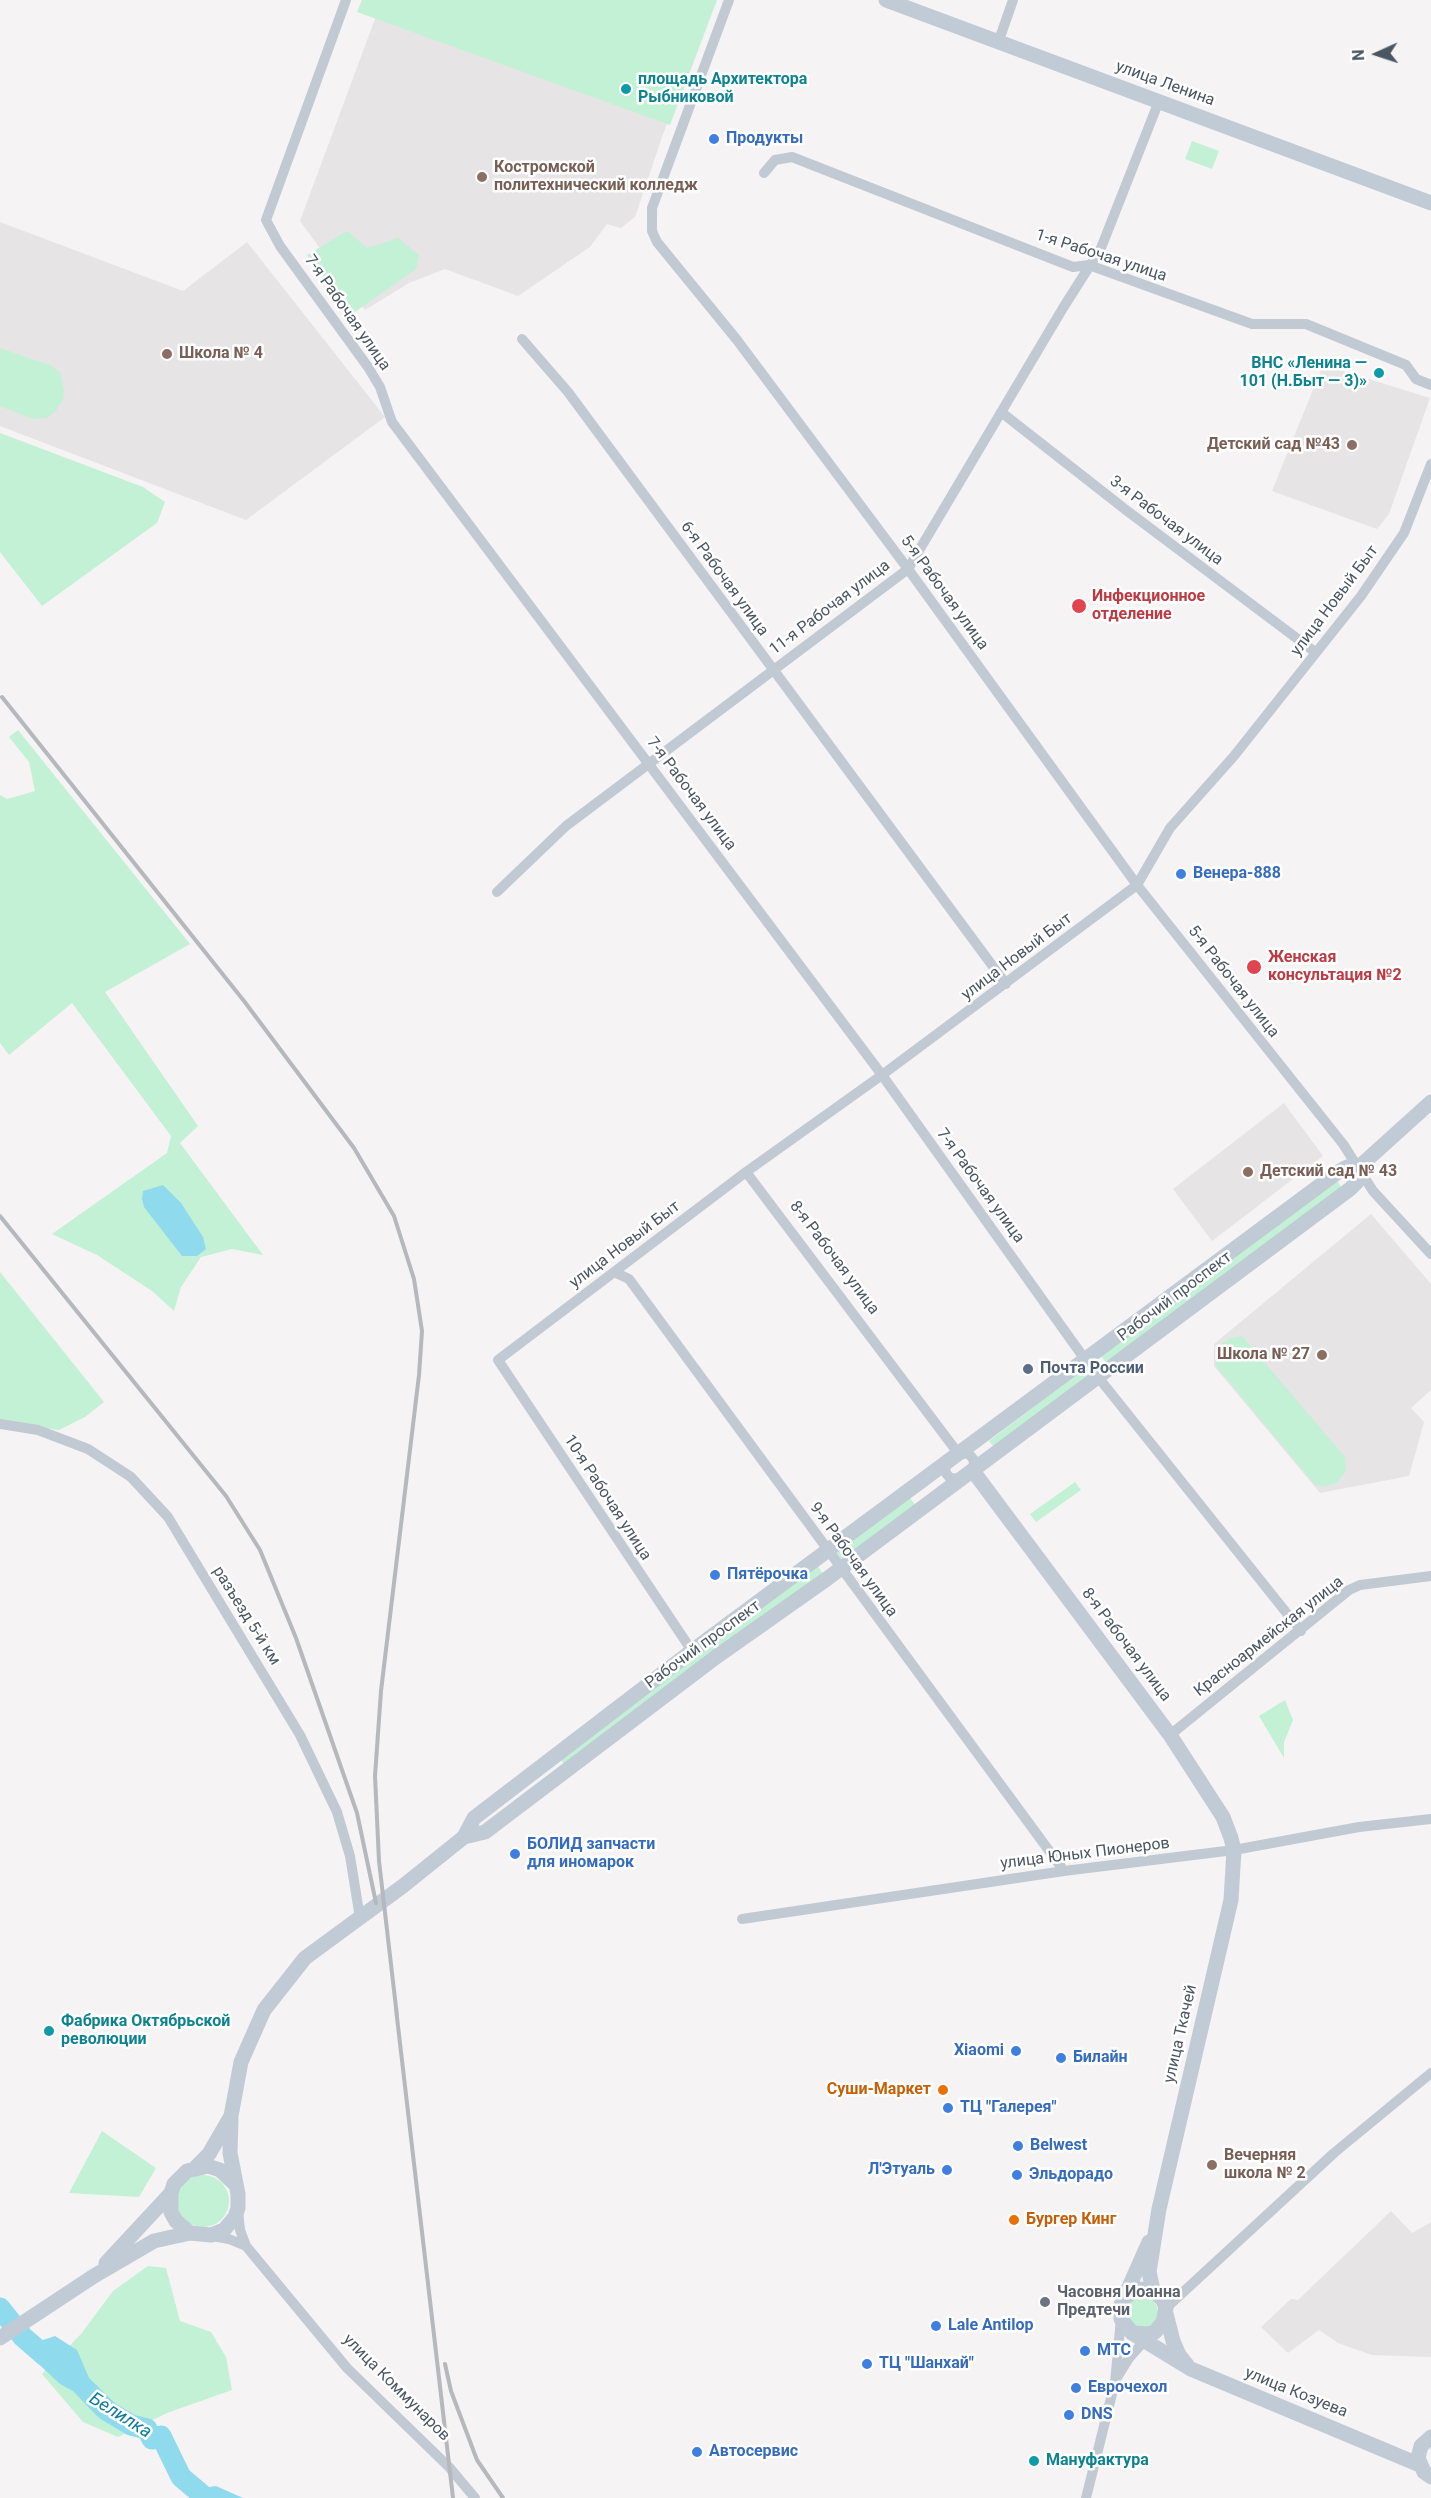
<!DOCTYPE html>
<meta charset="utf-8">
<style>
body{margin:0}
#map{position:relative;width:1431px;height:2498px;overflow:hidden;background:#f5f3f3;font-family:Roboto,sans-serif}
canvas{display:block}
.north{position:absolute;left:1347px;top:24px;width:60px;height:60px;-webkit-text-stroke:4px #fff;paint-order:stroke;rotate:267deg;font-size:16px;font-weight:700;line-height:24px;text-align:center;color:#4a5661}
.north::after{content:'';display:block;margin:auto;width:21px;height:27px;background:#4a5661;clip-path:polygon(50% 0,100% 100%,50% 72%,0 100%)}
</style>
<div id="map">
<canvas width="1431" height="2498"></canvas>
<div class="north">N</div>
</div>
<script>
const g = document.querySelector('canvas').getContext('2d');
g.lineJoin = 'round';
function paint(path, color) {
  g.fillStyle = color;
  g.fill(path, 'evenodd');
}
function poly(rows) {
  const path = new Path2D();
  for (const r of rows) {
    if (r.length === 3) {
      path.moveTo(r[0] + r[2], r[1]);
      path.arc(r[0], r[1], r[2], 0, 2 * Math.PI);
      continue;
    }
    path.moveTo(r[0], r[1]);
    for (let i = 2; i < r.length; i += 2) path.lineTo(r[i], r[i + 1]);
  }
  return path;
}
function stroke(path, color, width, dash) {
  g.strokeStyle = color;
  g.lineWidth = width;
  g.lineCap = dash ? 'butt' : 'round';
  g.setLineDash(dash || []);
  g.stroke(path);
}
function label(font, color, halo, rows, align = 'center') {
  g.font = font + ' Roboto,sans-serif';
  g.lineWidth = 5;
  g.setLineDash([]);
  g.textBaseline = 'middle';
  g.strokeStyle = halo;
  g.fillStyle = color;
  for (const [text, x, y, turn = 0] of rows) {
    g.save();
    g.translate(x, y);
    g.rotate((+turn || 0) * Math.PI / 180);
    g.textAlign = isNaN(turn) ? turn : align;
    if (halo) g.strokeText(text, 0, 0);
    g.fillText(text, 0, 0);
    g.restore();
  }
}
const education = poly([
 [382,0,715,0,662,137,635,217,621,228,607,224,590,247,518,296,445,269,409,283,365,310,300,221],
 [0,222,183,291,247,242,385,417,246,520,0,426],
 [1323,365,1430,398,1389,514,1377,529,1272,491],
 [1284,1103,1323,1156,1212,1241,1173,1189],
 [1371,1214,1431,1284,1431,1390,1411,1408,1424,1422,1409,1476,1320,1493,1214,1366,1214,1344],
 [1391,2211,1412,2233,1431,2222,1431,2357,1372,2355,1338,2343,1319,2330,1288,2353,1261,2327,1291,2299,1298,2300]
]);
const green = poly([
 [362,0,717,0,670,125,357,12],
 [1192,141,1219,151,1212,169,1185,159],
 [347,231,367,248,398,238,419,255,416,269,352,314,307,255],
 [0,348,52,366,60,372,64,391,63,400,55,412,46,418,33,419,0,406],
 [0,433,143,487,165,502,157,523,42,606,0,552],
 [18,730,190,944,105,992,198,1126,180,1143,263,1255,232,1249,201,1257,181,1287,174,1311,152,1291,97,1255,52,1234,167,1153,171,1136,72,1003,9,1055,0,1043,0,795,7,799,35,791,29,762,9,737],
 [1337,1181,1342,1188,1106,1362,1101,1356],
 [0,1272,104,1402,85,1417,59,1430,0,1423],
 [1242,1336,1345,1457,1346,1470,1337,1483,1325,1486,1315,1485,1216,1366,1216,1351,1222,1343,1231,1338],
 [1086,1367,1091,1373,994,1447,989,1441],
 [1075,1482,1081,1490,1036,1522,1030,1514],
 [910,1498,915,1505,841,1559,837,1553],
 [818,1566,823,1574,564,1764,560,1759],
 [1285,1700,1293,1720,1284,1742,1284,1758,1259,1716],
 [102,2131,156,2168,139,2197,69,2193],
 [203,2201,26],
 [148,2266,166,2268,180,2321,211,2332,226,2357,232,2390,167,2413,118,2437,83,2422,42,2374,81,2334,113,2291],
 [1142,2312,16]
]);
const water = poly([
 [163,1185,181,1203,203,1237,206,1249,197,1256,182,1256,144,1207,142,1199,143,1191],
 [55,2336,77,2350,89,2378,118,2406,131,2425,97,2416,73,2391,60,2384,29,2355,20,2341,23,2337,37,2342],
 [161,2436,170,2440,187,2477,192,2478,202,2488,216,2486,243,2498,197,2498,193,2493,187,2493,166,2457]
]);
const river = poly([
 [0,2308,23,2337,45,2356],
 [106,2410,131,2425,147,2429,152,2439,161,2436,181,2477,206,2498]
]);
const street = poly([
 [346,0,266,220,280,246,368,367,380,387,392,422,882,1075,1084,1358],
 [729,0,652,208,652,231,657,242,737,340,908,569,1137,885,1343,1144,1373,1191,1431,1254],
 [998,43,1013,0],
 [764,173,775,160,792,157,1073,267,1089,265,1252,324,1306,324,1406,365,1416,379,1431,385],
 [522,339,568,392,1006,984],
 [1001,412,1126,510,1315,652],
 [497,892,566,826,908,569,1063,308,1101,248,1159,101],
 [746,1172,958,1453,969,1454,974,1460,973,1471],
 [614,1272,629,1279,1064,1871],
 [1098,1377,1301,1631],
 [0,1424,38,1430,88,1449,131,1477,168,1517,300,1735,337,1812,350,1856,360,1918],
 [947,1461,945,1472,950,1478,962,1479],
 [692,1651,498,1360,746,1172,882,1075,1137,885,1170,828,1234,756,1361,596,1404,533,1431,464],
 [1170,1735,1349,1590,1360,1585,1431,1576],
 [742,1919,1064,1871,1234,1850,1359,1827,1431,1819],
 [238,2211,240,2230,246,2246,347,2368,449,2467,475,2498],
 [212,2236,229,2239,246,2246],
 [1166,2308,1334,2153,1431,2073],
 [1116,2379,1129,2358,1148,2337],
 [1086,2498,1115,2382,1121,2319]
]);
const secondary = poly([
 [886,0,1431,203],
 [973,1471,1170,1735,1223,1817,1231,1838,1234,1850,1231,1900,1159,2209,1149,2272,1153,2290],
 [464,1837,474,1818,692,1651,1338,1172,1347,1167,1359,1167],
 [231,2119,230,2153,238,2194,238,2208,235,2217,224,2230,211,2235,190,2233,176,2221,171,2212,171,2193,174,2184,187,2171,208,2166,220,2170,235,2184],
 [196,2167,209,2154,231,2116,241,2062,264,2010,305,1958,403,1886,464,1837,485,1832,716,1657,828,1578,1350,1189,1357,1182,1359,1167,1431,1102],
 [1149,2242,1121,2305,1121,2319,1132,2333,1191,2369,1420,2465],
 [106,2263,171,2193],
 [1125,2297,1138,2289,1153,2290,1163,2300,1166,2308,1163,2322,1155,2332,1148,2334,1134,2333],
 [1166,2314,1173,2341,1179,2355,1187,2365],
 [0,2338,94,2276,154,2241,190,2233],
 [1431,2437,1421,2446,1418,2458,1424,2472,1431,2477]
]);
const rail = poly([
 [2,697,244,1001,354,1148,394,1216,414,1279,422,1331,419,1375,381,1691,375,1776,379,1861,397,2016],
 [0,1216,226,1496,260,1550,296,1638,357,1813,376,1903],
 [396,2009,453,2498],
 [445,2364,451,2391,477,2460,503,2498]
]);
const markers = [
 [626,89,6,"#0f9aa8"],
 [714,139,6,"#3f7fe0"],
 [482,177,6,"#8d6e63"],
 [167,354,6,"#8d6e63"],
 [1379,373,6,"#0f9aa8"],
 [1352,445,6,"#8d6e63"],
 [1079,606,8,"#e0444e"],
 [1181,874,6,"#3f7fe0"],
 [1254,967,8,"#e0444e"],
 [1248,1172,6,"#8d6e63"],
 [1322,1355,6,"#8d6e63"],
 [1028,1369,6,"#5c6f8a"],
 [715,1575,6,"#3f7fe0"],
 [515,1854,6,"#3f7fe0"],
 [49,2031,6,"#0f9aa8"],
 [1016,2051,6,"#3f7fe0"],
 [1061,2058,6,"#3f7fe0"],
 [943,2090,6,"#e8710a"],
 [948,2108,6,"#3f7fe0"],
 [1018,2146,6,"#3f7fe0"],
 [1212,2165,6,"#8d6e63"],
 [947,2170,6,"#3f7fe0"],
 [1017,2175,6,"#3f7fe0"],
 [1014,2220,6,"#e8710a"],
 [1045,2302,6,"#6b7280"],
 [936,2326,6,"#3f7fe0"],
 [1085,2351,6,"#3f7fe0"],
 [867,2364,6,"#3f7fe0"],
 [1076,2388,6,"#3f7fe0"],
 [1069,2415,6,"#3f7fe0"],
 [697,2452,6,"#3f7fe0"],
 [1034,2461,6,"#0f9aa8"]
];
const cultureNames = [
 ["площадь Архитектора",638,80],
 ["Рыбниковой",638,98],
 ["ВНС «Ленина —",1367,364,"right"],
 ["101 (Н.Быт — 3)»",1367,382,"right"],
 ["Фабрика Октябрьской",61,2022],
 ["революции",61,2040],
 ["Мануфактура",1046,2461]
];
const streetNames = [
 ["улица Ленина",1165,84,20],
 ["1-я Рабочая улица",1101,256,18],
 ["7-я Рабочая улица",347,313,55],
 ["3-я Рабочая улица",1166,521,37],
 ["6-я Рабочая улица",724,579,54],
 ["5-я Рабочая улица",944,593,54],
 ["улица Новый Быт",1335,601,-53],
 ["11-я Рабочая улица",830,608,-37],
 ["7-я Рабочая улица",691,794,53],
 ["улица Новый Быт",1017,957,-37],
 ["5-я Рабочая улица",1233,982,52],
 ["7-я Рабочая улица",980,1186,54],
 ["улица Новый Быт",625,1245,-37],
 ["8-я Рабочая улица",834,1258,53],
 ["Рабочий проспект",1175,1297,-37],
 ["10-я Рабочая улица",607,1498,57],
 ["9-я Рабочая улица",853,1560,54],
 ["разъезд 5-й км",246,1616,58],
 ["Красноармейская улица",1269,1637,-38],
 ["Рабочий проспект",703,1645,-36],
 ["8-я Рабочая улица",1126,1645,53],
 ["улица Юных Пионеров",1085,1854,-7],
 ["улица Ткачей",1181,2034,-77],
 ["улица Коммунаров",396,2388,45],
 ["улица Козуева",1296,2393,22]
];
const shopNames = [
 ["Продукты",726,139],
 ["Венера-888",1193,874],
 ["Пятёрочка",727,1575],
 ["БОЛИД запчасти",527,1845],
 ["для иномарок",527,1863],
 ["Xiaomi",1004,2051,"right"],
 ["Билайн",1073,2058],
 ["ТЦ \"Галерея\"",960,2108],
 ["Belwest",1030,2146],
 ["Л'Этуаль",935,2170,"right"],
 ["Эльдорадо",1029,2175],
 ["Lale Antilop",948,2326],
 ["МТС",1097,2351],
 ["ТЦ \"Шанхай\"",879,2364],
 ["Еврочехол",1088,2388],
 ["DNS",1081,2415],
 ["Автосервис",709,2452]
];
const educationNames = [
 ["Костромской",494,168],
 ["политехнический колледж",494,186],
 ["Школа № 4",179,354],
 ["Детский сад №43",1340,445,"right"],
 ["Детский сад № 43",1260,1172],
 ["Школа № 27",1310,1355,"right"],
 ["Вечерняя",1224,2156],
 ["школа № 2",1224,2174]
];
const healthNames = [
 ["Инфекционное",1092,597],
 ["отделение",1092,615],
 ["Женская",1268,958],
 ["консультация №2",1268,976]
];
const serviceNames = [
 ["Почта России",1040,1369]
];
const foodNames = [
 ["Суши-Маркет",931,2090],
 ["Бургер Кинг",1026,2220,"left"]
];
const worshipNames = [
 ["Часовня Иоанна",1057,2293],
 ["Предтечи",1057,2311]
];
const waterNames = [
 ["Белилка",120,2416,32]
];
paint(education, '#e6e4e5');
paint(green, '#c3f1d5');
paint(water, '#90daee');
stroke(river, '#90daee', 21);
stroke(street, '#c1cad2', 10);
stroke(secondary, '#c1cbd6', 15);
stroke(rail, '#b5b8bd', 4);
for (const [x, y, r, color] of markers) {
  const dot = new Path2D();
  dot.arc(x, y, r, 0, 2 * Math.PI);
  g.fillStyle = color;
  g.fill(dot);
  stroke(dot, '#fff', 2);
}
label('bold 16px', '#0d838f', '#fff', cultureNames, 'left');
label('16px', '#4a5661', '#fff', streetNames);
label('bold 16px', '#366cbe', '#fff', shopNames, 'left');
label('bold 16px', '#785e54', '#fff', educationNames, 'left');
label('bold 16px', '#be3a42', '#fff', healthNames, 'left');
label('bold 16px', '#4e5e75', '#fff', serviceNames, 'left');
label('bold 16px', '#c56008', '#fff', foodNames, 'right');
label('bold 16px', '#5b616d', '#fff', worshipNames, 'left');
label('italic 18px', '#0c7c9b', '#fff', waterNames);
</script>
